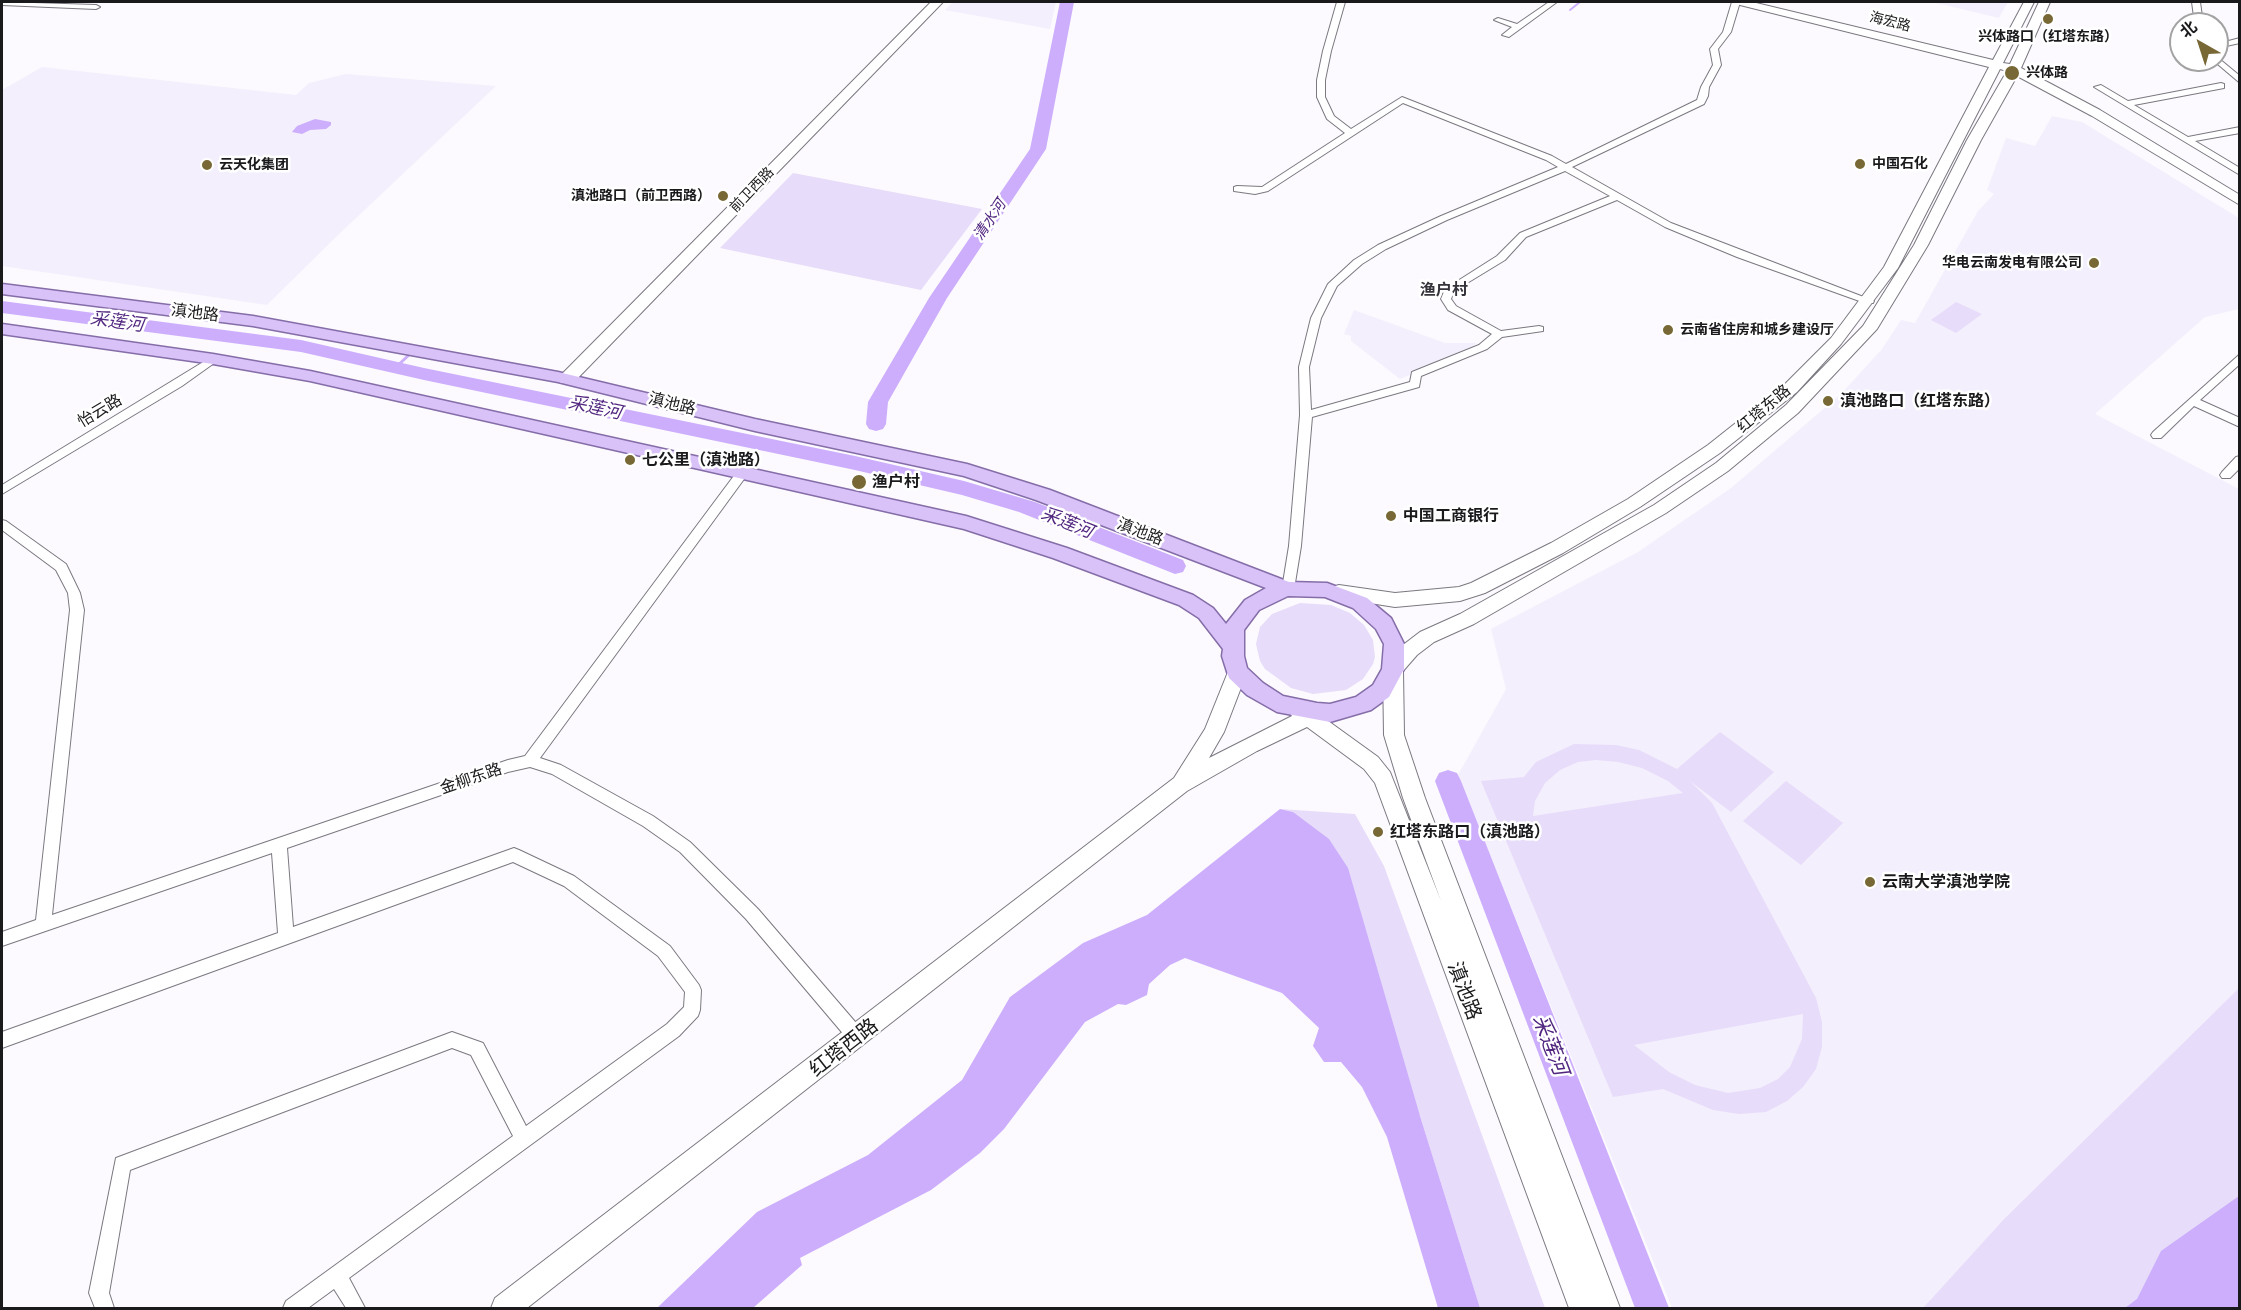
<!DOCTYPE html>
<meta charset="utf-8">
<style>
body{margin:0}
#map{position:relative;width:2241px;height:1310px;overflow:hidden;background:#fcfafe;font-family:Montserrat,"Noto Sans SC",sans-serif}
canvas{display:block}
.frame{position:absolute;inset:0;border:3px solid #1a191c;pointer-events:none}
.north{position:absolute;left:2169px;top:12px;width:60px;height:60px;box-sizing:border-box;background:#fff;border:2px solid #a3a3a4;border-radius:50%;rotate:321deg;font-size:16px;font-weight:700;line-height:24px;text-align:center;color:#1a191c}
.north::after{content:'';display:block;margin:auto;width:21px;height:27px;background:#786835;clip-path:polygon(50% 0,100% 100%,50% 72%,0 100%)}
</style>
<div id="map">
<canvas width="2241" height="1310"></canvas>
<div class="frame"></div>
<div class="north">北</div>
</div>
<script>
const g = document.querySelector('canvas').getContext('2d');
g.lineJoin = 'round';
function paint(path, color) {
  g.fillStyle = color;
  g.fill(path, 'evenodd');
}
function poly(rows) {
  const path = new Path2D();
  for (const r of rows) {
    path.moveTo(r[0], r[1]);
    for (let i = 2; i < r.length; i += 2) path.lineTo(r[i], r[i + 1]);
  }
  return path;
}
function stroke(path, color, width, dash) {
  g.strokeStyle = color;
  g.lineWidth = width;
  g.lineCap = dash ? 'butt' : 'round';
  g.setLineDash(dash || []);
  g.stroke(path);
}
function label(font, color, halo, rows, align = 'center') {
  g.font = font + ' Montserrat,"Noto Sans SC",sans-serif';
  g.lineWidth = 5;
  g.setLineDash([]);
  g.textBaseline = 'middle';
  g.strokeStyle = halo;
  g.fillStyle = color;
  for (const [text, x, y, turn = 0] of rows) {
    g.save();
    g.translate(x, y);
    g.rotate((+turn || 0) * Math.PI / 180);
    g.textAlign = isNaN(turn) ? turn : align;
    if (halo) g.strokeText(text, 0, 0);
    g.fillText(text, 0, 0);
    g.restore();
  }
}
const built = poly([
 [953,2,1056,2,1050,29,945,10],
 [1932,2,2008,2,1999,18],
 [42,67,296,95,309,83,346,74,496,86,337,236,267,305,2,266,2,90],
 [2052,116,2082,122,2239,218,2239,309,2205,317,2095,414,2239,489,2239,988,2004,1219,1923,1308,1672,1308,1458,775,1506,689,1491,629,1638,552,1731,488,1841,394,1882,349,1901,320,1915,323,1978,211,1994,194,1987,190,2006,138,2035,146],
 [1354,310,1445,343,1476,343,1471,350,1400,379,1351,341,1351,336,1344,334]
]);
const green = poly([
 [793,173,982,209,921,290,720,248],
 [1956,302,1982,314,1956,333,1931,320],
 [1300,603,1331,605,1350,613,1364,625,1373,640,1375,657,1373,664,1363,679,1346,690,1313,694,1291,688,1265,669,1260,661,1256,644,1260,627,1272,614],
 [1720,732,1774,772,1731,812,1690,781,1712,803,1816,998,1822,1022,1822,1047,1816,1069,1803,1087,1787,1101,1766,1112,1739,1114,1713,1110,1663,1089,1613,1097,1481,781,1524,777,1536,762,1574,744,1616,745,1639,750,1677,769],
 [1596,760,1618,762,1642,768,1668,781,1683,793,1533,816,1535,801,1545,783,1560,770,1578,762],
 [1803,1014,1802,1039,1790,1067,1778,1079,1760,1088,1728,1093,1695,1085,1669,1072,1634,1045],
 [1786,781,1843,823,1801,865,1743,821],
 [1280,809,1355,814,1384,866,1545,1308,1480,1308,1420,1116,1293,812],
 [2239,988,2239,1308,1923,1308,2004,1219]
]);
const water = poly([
 [315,119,331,122,331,125,326,129,310,130,302,134,292,132,297,126],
 [1280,809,1293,812,1329,839,1348,868,1420,1116,1480,1308,1438,1308,1387,1137,1362,1087,1341,1062,1324,1062,1313,1046,1319,1028,1282,993,1185,958,1170,965,1149,984,1147,995,1126,1005,1118,1004,1085,1022,1004,1129,980,1153,931,1190,800,1258,802,1265,753,1308,657,1308,757,1212,868,1155,962,1080,1010,997,1083,943,1147,915],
 [2239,1196,2239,1308,2125,1308,2137,1299,2161,1251]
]);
const streamFar1 = poly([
 [1570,10,1580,2]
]);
const stream = poly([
 [395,368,410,354]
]);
const river = poly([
 [1060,2,1074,2,1046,149,947,298,888,402,886,424,883,429,876,431,869,429,866,424,868,402,929,298,1030,149,1060,2],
 [2,301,301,340,424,368,855,456,964,481,1035,502,1183,560,1186,566,1183,572,1175,574,1019,512,962,495,855,470,424,380,301,352,2,313,2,301],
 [1448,770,1457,773,1461,781,1669,1308,1635,1308,1435,781,1439,773,1448,770]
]);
const street = poly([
 [2,2,96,5,100,7,96,9,2,5,2,2],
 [1337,2,1345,2,1331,51,1325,80,1325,97,1334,116,1351,129,1402,97,1552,156,1566,164,1697,100,1701,87,1713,65,1710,49,1723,32,1732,2,1740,2,1731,32,1718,49,1721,65,1709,87,1708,96,1704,104,1572,167,1671,223,1874,301,1873,303,1865,303,1737,257,1665,227,1617,200,1526,237,1505,260,1454,291,1451,299,1456,306,1501,331,1539,326,1543,327,1543,331,1502,337,1487,349,1421,376,1419,387,1312,417,1301,546,1294,589,1288,594,1283,592,1282,589,1289,546,1300,415,1299,367,1311,318,1328,284,1354,260,1378,245,1441,216,1558,167,1546,160,1403,103,1268,191,1255,194,1234,191,1234,187,1237,186,1262,187,1345,133,1327,119,1317,97,1317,80,1323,51,1337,2],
 [1565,171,1610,196,1520,233,1497,256,1445,289,1441,299,1448,310,1492,334,1479,345,1412,372,1410,382,1311,410,1309,367,1321,318,1337,286,1362,264,1386,249,1447,220,1565,171],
 [1549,2,1557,2,1509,37,1502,35,1512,27,1494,20,1498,18,1517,24,1549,2],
 [2192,2,2200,2,2203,24,2195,24,2192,2],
 [2240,38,2240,43,2217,48,2217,44,2240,38],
 [2217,57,2240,76,2240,83,2214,61,2217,60,2217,57],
 [2221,83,2224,84,2224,88,2134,105,2188,137,2240,127,2240,133,2195,141,2240,168,2240,175,2094,87,2101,85,2128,101,2221,83],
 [2240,354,2240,364,2200,400,2240,418,2240,427,2194,406,2161,438,2153,438,2151,435,2153,432,2240,354],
 [213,356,217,357,217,361,182,386,2,494,2,485,213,356],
 [2240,456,2240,468,2230,478,2222,478,2220,475,2222,472,2236,457,2240,456],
 [743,468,749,472,747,475,540,758,561,765,653,816,690,842,758,909,863,1031,865,1037,863,1043,857,1045,851,1043,746,919,680,852,643,826,552,774,530,767,508,772,287,848,293,927,514,848,519,850,574,876,670,946,699,985,701,990,700,1010,698,1016,679,1036,349,1278,365,1308,346,1308,334,1289,308,1308,283,1308,286,1301,513,1136,471,1055,452,1048,130,1170,109,1293,114,1308,95,1308,89,1293,116,1158,452,1032,483,1043,526,1126,667,1024,684,1007,685,992,658,956,564,886,513,862,2,1048,2,1032,278,933,272,853,2,946,2,932,36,920,70,610,68,593,56,570,2,530,2,520,6,521,66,564,80,593,84,610,52,915,508,760,525,756,739,469,743,468]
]);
const secondary = poly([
 [931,2,943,2,573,383,561,383,559,379,561,375,931,2],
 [1734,2,1752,2,1993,60,2024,2,2034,2,2003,63,2010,64,2039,2,2050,2,2021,68,2100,110,2240,195,2240,205,2092,116,2017,76,1981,140,1928,245,1877,329,1798,413,1728,471,1666,513,1474,624,1434,642,1417,655,1403,671,1404,735,1425,798,1620,1308,1569,1308,1375,783,1364,769,1307,727,1257,751,1187,791,527,1308,491,1308,495,1298,1174,778,1205,729,1230,667,1237,664,1244,667,1247,672,1224,732,1209,758,1292,716,1289,711,1292,705,1299,703,1309,707,1317,704,1324,706,1327,712,1324,718,1378,757,1390,772,1441,901,1403,798,1384,735,1383,669,1386,664,1403,645,1420,632,1460,614,1654,505,1716,463,1786,405,1863,326,1914,245,1967,140,2007,71,2000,69,1898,268,1841,344,1797,392,1720,453,1640,507,1563,553,1485,593,1460,601,1395,607,1332,597,1330,592,1332,587,1339,585,1395,593,1459,587,1471,583,1551,543,1628,499,1708,445,1785,384,1831,338,1884,267,1989,67,1736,4,1734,2]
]);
const primary = poly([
 [2,284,253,316,558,372,755,419,967,464,1050,490,1289,582,1327,583,1367,598,1391,618,1404,644,1404,669,1389,697,1371,710,1330,722,1277,712,1247,695,1229,678,1222,656,1223,649,1199,618,1179,605,1053,558,964,529,310,381,213,364,2,334,2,324,213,354,310,371,966,516,1067,548,1193,595,1213,608,1226,624,1245,600,1266,588,1036,500,964,476,755,431,558,382,253,326,2,294,2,284],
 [1288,596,1325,597,1353,608,1376,629,1384,644,1382,669,1373,685,1356,697,1330,704,1317,703,1283,696,1263,683,1247,668,1244,656,1244,630,1259,610,1288,596]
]);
const markers = [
 [2048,19,6,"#786835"],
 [2012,73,8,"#786835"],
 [1860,164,6,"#786835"],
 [207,165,6,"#786835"],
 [723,196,6,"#786835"],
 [2094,263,6,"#786835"],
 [1668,330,6,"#786835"],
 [1828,401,6,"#786835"],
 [630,460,6,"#786835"],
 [859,482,8,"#786835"],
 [1391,516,6,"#786835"],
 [1378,832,6,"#786835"],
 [1870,882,6,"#786835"]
];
const farStreetnames = [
 ["海宏路",1890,22,14],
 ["前卫西路",752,190,-46]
];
const farPoinames = [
 ["兴体路口（红塔东路）",2048,37,"center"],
 ["兴体路",2026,73],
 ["中国石化",1872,164],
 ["云天化集团",219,165],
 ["滇池路口（前卫西路）",711,196,"right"],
 ["华电云南发电有限公司",2082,263,"right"],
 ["云南省住房和城乡建设厅",1680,330]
];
const farWaternames = [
 ["清水河",990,220,-56]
];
const farQuarternames = [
 ["渔户村",1444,290]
];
const streetNames = [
 ["滇池路",195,313,7],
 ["滇池路",672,404,14],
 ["红塔东路",1764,409,-40],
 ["怡云路",100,411,-31],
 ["滇池路",1140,532,21],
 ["金柳东路",471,779,-19]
];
const poiNames = [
 ["滇池路口（红塔东路）",1840,401],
 ["七公里（滇池路）",642,460],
 ["渔户村",872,482],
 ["中国工商银行",1403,516],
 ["红塔东路口（滇池路）",1390,832],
 ["云南大学滇池学院",1882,882]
];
const waterNames = [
 ["采莲河",117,322,8],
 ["采莲河",595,408,12],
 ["采莲河",1067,523,22]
];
const nearStreetnames = [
 ["滇池路",1464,991,69],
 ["红塔西路",844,1048,-38]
];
const nearWaternames = [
 ["采莲河",1550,1045,69]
];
paint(built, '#f4effd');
paint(green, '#e7dcfa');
paint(water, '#ccaefc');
stroke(streamFar1, '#ccaefc', 2);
stroke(stream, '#ccaefc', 3);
paint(river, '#ccaefc');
stroke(street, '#7b7880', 2);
stroke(secondary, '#7b7880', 2);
stroke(primary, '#856da8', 3);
paint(street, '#fff');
paint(secondary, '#fff');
paint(primary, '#d9c2f8');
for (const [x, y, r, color] of markers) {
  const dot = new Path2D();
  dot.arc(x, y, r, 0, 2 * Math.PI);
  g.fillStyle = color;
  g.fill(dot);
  stroke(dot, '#fff', 2);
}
label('14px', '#1a191c', '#fff', farStreetnames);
label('bold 14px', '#1a191c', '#fff', farPoinames, 'left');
label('italic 15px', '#512780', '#fff', farWaternames);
label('bold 16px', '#36343b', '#fff', farQuarternames);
label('16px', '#1a191c', '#fff', streetNames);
label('bold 16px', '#1a191c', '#fff', poiNames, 'left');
label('italic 18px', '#512780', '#fff', waterNames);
label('20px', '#1a191c', '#fff', nearStreetnames);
label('italic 21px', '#512780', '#fff', nearWaternames);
</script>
